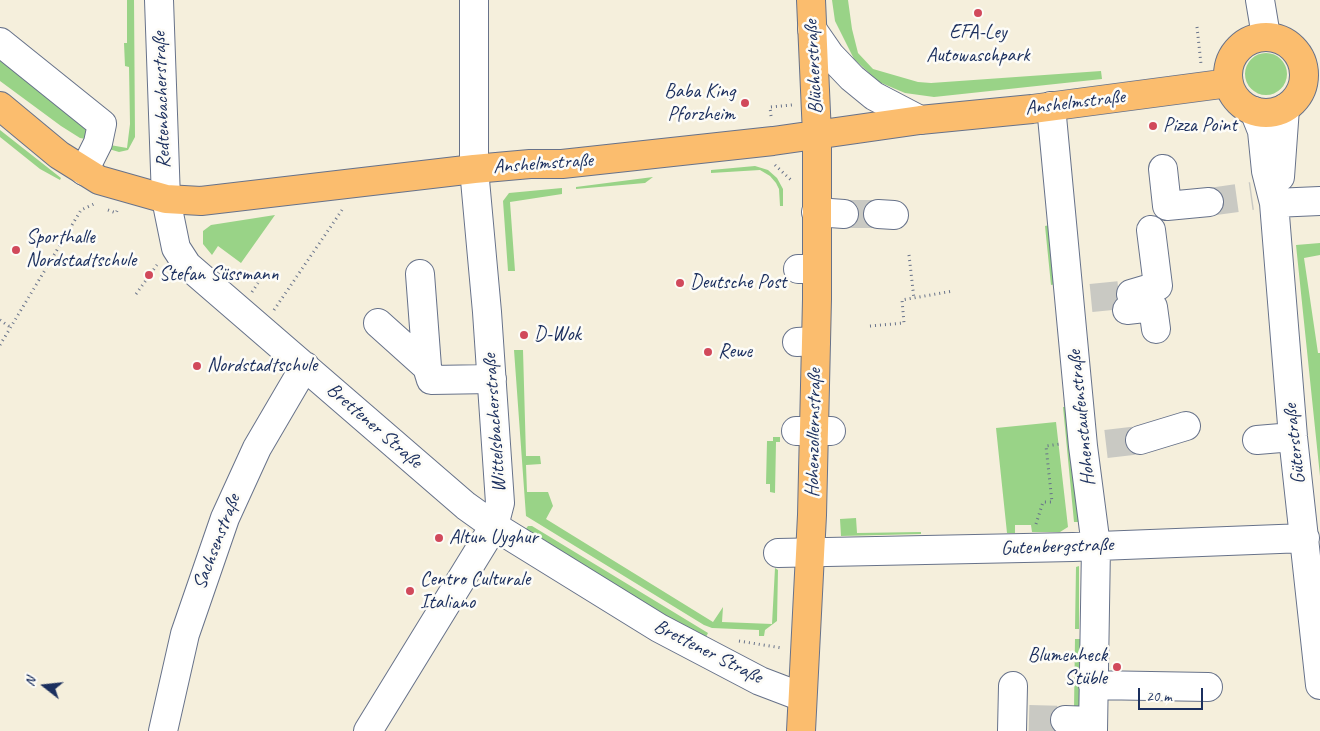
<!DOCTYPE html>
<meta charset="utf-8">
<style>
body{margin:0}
#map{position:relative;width:1320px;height:731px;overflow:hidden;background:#f5efdc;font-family:Caveat,sans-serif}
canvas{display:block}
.north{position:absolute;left:20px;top:661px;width:50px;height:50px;-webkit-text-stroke:4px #fdfcf7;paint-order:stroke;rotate:286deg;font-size:14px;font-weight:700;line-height:20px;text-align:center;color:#1b2f5e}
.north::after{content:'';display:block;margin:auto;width:18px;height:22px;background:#1b2f5e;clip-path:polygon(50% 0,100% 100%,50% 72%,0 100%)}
.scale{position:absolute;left:1138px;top:688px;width:65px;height:22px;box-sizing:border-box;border:2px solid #1b2f5e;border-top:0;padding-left:6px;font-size:15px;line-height:18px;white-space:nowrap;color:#1b2f5e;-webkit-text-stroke:4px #fdfcf7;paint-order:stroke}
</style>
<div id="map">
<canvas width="1320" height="731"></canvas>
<div class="north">N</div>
<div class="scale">20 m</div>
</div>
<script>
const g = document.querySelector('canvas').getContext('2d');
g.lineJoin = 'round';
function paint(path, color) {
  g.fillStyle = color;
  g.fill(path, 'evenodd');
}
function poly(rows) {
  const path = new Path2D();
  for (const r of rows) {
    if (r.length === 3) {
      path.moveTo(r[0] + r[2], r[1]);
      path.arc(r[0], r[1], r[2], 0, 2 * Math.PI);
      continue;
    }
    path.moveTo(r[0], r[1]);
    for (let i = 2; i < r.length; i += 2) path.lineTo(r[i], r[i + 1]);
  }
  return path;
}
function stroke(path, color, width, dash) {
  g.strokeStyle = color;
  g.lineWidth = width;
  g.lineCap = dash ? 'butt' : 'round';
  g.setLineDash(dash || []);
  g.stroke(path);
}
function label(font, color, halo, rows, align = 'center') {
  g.font = font + ' Caveat,sans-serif';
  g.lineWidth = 5;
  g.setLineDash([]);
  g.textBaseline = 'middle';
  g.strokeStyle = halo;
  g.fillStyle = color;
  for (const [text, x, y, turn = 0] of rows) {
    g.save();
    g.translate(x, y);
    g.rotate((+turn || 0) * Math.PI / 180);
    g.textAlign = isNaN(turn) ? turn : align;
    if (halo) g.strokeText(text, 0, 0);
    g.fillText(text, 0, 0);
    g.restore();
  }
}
const green = poly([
 [127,0,134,0,135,137,128,150,119,152,109,149,110,145,127,148,130,124,129,67,125,66,124,43,127,43],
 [832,0,848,0,852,29,858,53,873,69,918,82,931,83,1101,71,1102,79,934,97,905,93,879,82,854,59,835,21],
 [1266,74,21],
 [0,58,90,125,86,139,80,138,61,126,0,81],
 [0,130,61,178,60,180,40,169,0,137],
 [755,166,768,170,777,178,783,189,783,206,780,206,779,189,776,183,770,176,760,170,711,173,711,170],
 [653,177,645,183,576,189,576,187],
 [562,188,562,194,510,202,515,271,508,271,503,201,509,193],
 [275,215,241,263,218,246,212,255,203,244,203,231,211,225],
 [1050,225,1056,284,1051,285,1045,226],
 [1320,243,1320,255,1304,258,1318,353,1320,353,1320,476,1296,245],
 [514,350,523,350,526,456,540,456,541,464,526,465,527,492,548,492,553,506,546,519,713,622,723,607,722,622,772,624,775,568,778,570,777,621,765,630,764,636,759,636,759,630,712,628,704,625,526,516],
 [1063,407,1069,407,1080,522,1074,522],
 [1056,422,1068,527,1060,532,1032,532,1031,525,1015,525,1015,533,1007,533,996,428],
 [773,437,780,437,780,442,776,442,775,493,770,492,770,484,766,484,767,441,773,441],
 [856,518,857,533,921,532,921,534,841,536,840,519],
 [528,526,532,526,708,633,705,639,525,530],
 [1079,566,1079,629,1075,629,1076,567],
 [1075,639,1080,639,1079,710,1074,709]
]);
const minorTunnel = poly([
 [1209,202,1252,196],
 [844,214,878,214],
 [1091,298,1131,294],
 [1106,444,1140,440],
 [1029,719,1065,720]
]);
const path = poly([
 [1197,27,1201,64],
 [771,116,770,107,792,105],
 [775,165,792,181],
 [108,210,116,213,118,209],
 [909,255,914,299],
 [252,292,258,283],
 [136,294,157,265],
 [274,310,342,210],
 [0,320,10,327],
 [870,326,904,323,902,300,953,291],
 [0,345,81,210,94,204],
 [1036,524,1043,502,1052,502,1046,446,1060,444],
 [739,641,782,648]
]);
const minor = poly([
 [159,0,166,199,176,248,187,265,466,506,494,526,659,628,760,681,802,697],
 [1260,0,1266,36],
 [812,29,830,55,852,78,874,96,920,120],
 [0,42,102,124,98,143,84,171],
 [1051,106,1083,446,1096,546,1093,731],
 [1254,111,1262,131,1266,171,1274,203,1293,437,1320,685],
 [1163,169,1167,206,1209,202],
 [1280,177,1285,108],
 [1274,203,1320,201],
 [816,212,844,214],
 [878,214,894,215],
 [798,269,817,269],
 [420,274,427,367],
 [1131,294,1158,286,1151,230],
 [1127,310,1153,307,1156,329],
 [378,323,427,367,431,380,492,379],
 [797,342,816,341],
 [796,431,831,431],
 [1140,440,1186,426],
 [1257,440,1293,437],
 [778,553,1073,547,1305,538],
 [1093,685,1208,687],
 [1065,720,1093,721],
 [163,731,185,634,225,518,257,448,305,366],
 [368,731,494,526,500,503,487,312,474,169,474,0],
 [1012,731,1013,686]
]);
const major = poly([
 [1266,75,38],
 [0,106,59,155,99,180,166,199,201,201,474,169,530,164,562,164,773,141,920,120,1032,109,1229,83],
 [801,731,812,515,817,299,817,135,811,0]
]);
const markers = [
 [978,13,5,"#d1495b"],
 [745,103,5,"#d1495b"],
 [1153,126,5,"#d1495b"],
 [16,250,5,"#d1495b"],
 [149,275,5,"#d1495b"],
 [680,283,5,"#d1495b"],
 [524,335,5,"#d1495b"],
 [708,352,5,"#d1495b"],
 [197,366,5,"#d1495b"],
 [439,538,5,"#d1495b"],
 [410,591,5,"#d1495b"],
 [1117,667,5,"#d1495b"]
];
const poiNames = [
 ["EFA-Ley",978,33,"center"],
 ["Autowaschpark",978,56,"center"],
 ["Baba King",735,92,"right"],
 ["Pforzheim",735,115,"right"],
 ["Pizza Point",1163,126],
 ["Sporthalle",26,238],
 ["Nordstadtschule",26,261],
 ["Stefan Süssmann",159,275],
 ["Deutsche Post",690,283],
 ["D-Wok",534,335],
 ["Rewe",718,352],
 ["Nordstadtschule",207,366],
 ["Altun Uyghur",449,538],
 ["Centro Culturale",420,580],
 ["Italiano",420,603],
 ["Blumenheck",1107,656,"right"],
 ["Stüble",1107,679,"right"]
];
const streetNames = [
 ["Blücherstraße",814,67,-93],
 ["Redtenbacherstraße",162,100,-92],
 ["Anshelmstraße",1075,103,-7],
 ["Anshelmstraße",543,164,-4],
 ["Hohenstaufenstraße",1082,418,-96],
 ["Wittelsbacherstraße",495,423,-94],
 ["Brettener Straße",374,426,41],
 ["Hohenzollernstraße",814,433,-89],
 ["Güterstraße",1295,444,-96],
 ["Sachsenstraße",217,542,-69],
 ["Gutenbergstraße",1057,547,-2],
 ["Brettener Straße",708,652,27]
];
paint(green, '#99d387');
stroke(minorTunnel, '#c9c9c3', 28, [28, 14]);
stroke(minor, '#67728a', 30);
stroke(major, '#67728a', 30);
stroke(path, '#67728a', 3, [1, 4]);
stroke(minor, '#fff', 28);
stroke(major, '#fbbd6e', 28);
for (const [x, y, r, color] of markers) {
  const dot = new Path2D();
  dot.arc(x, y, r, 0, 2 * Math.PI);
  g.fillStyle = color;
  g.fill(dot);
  stroke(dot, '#fdfcf7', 2);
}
label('20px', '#1b2f5e', '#fdfcf7', poiNames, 'left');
label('20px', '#1b2f5e', '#fdfcf7', streetNames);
</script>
